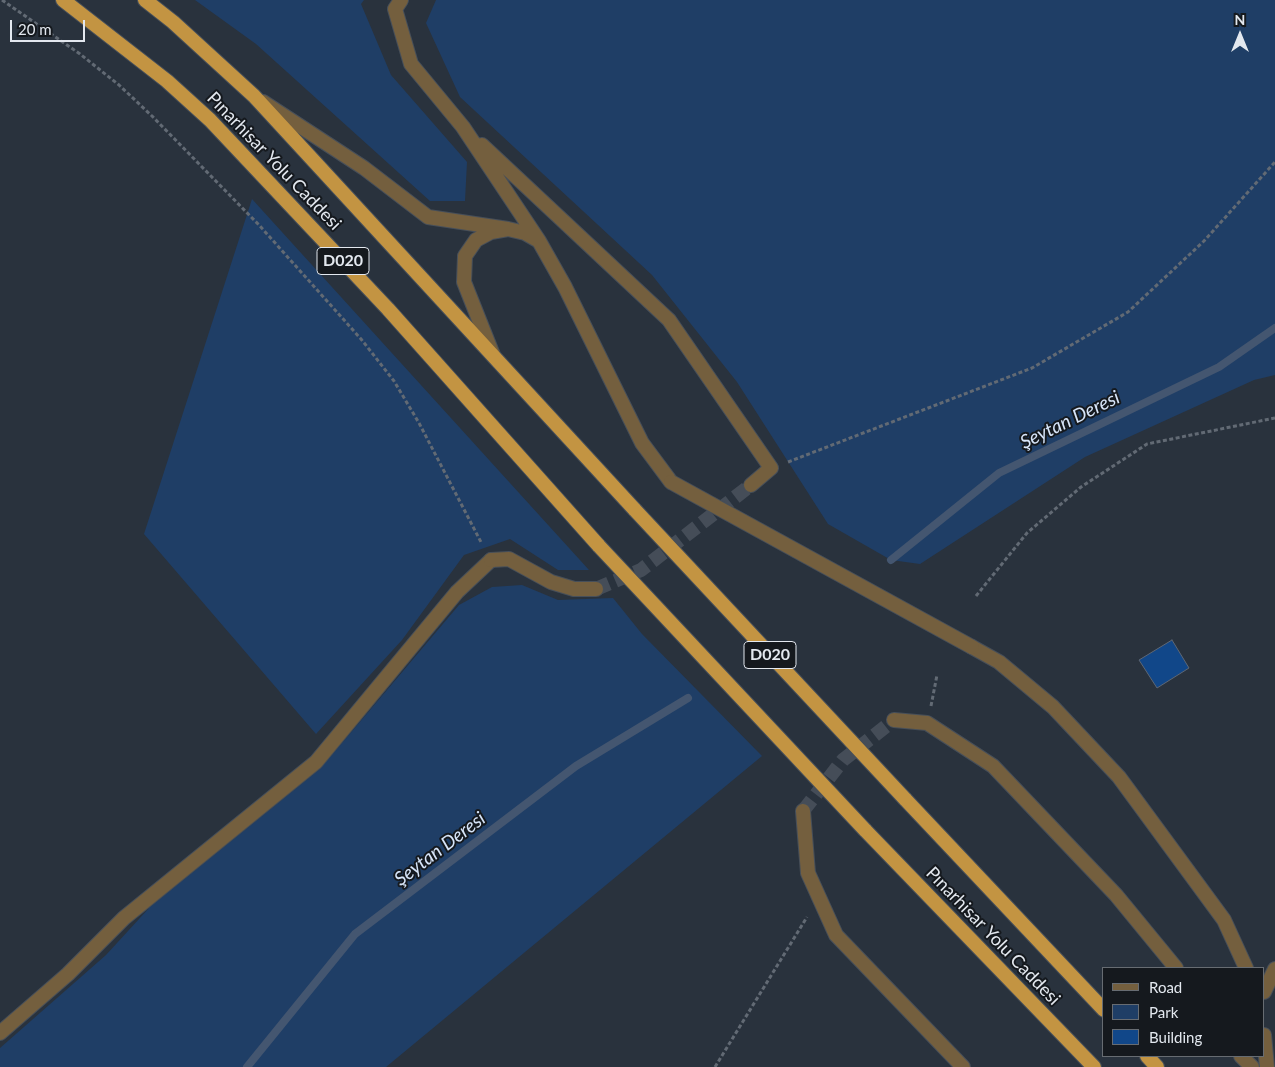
<!DOCTYPE html>
<meta charset="utf-8">
<style>
body{margin:0}
#map{position:relative;width:1275px;height:1067px;overflow:hidden;background:#29323d;font-family:Lato,sans-serif}
canvas{display:block}
.legend{position:absolute;left:1102px;top:967px;width:162px;height:90px;box-sizing:border-box;background:#15191e;border:1px solid #676c72;margin:0;padding:6px 9px;list-style:none;font-size:15px;color:#e3e8ef}
.legend li{display:flex;align-items:center;gap:10px;height:25px}
.legend b{width:25px;border:1px solid #676c72}
.north{position:absolute;left:1215px;top:10px;width:50px;height:50px;-webkit-text-stroke:4px #15191e;paint-order:stroke;rotate:0deg;font-size:14px;font-weight:700;line-height:20px;text-align:center;color:#e3e8ef}
.north::after{content:'';display:block;margin:auto;width:18px;height:22px;background:#e3e8ef;clip-path:polygon(50% 0,100% 100%,50% 72%,0 100%)}
.scale{position:absolute;left:10px;top:20px;width:75px;height:22px;box-sizing:border-box;border:2px solid #e3e8ef;border-top:0;padding-left:6px;font-size:15px;line-height:18px;white-space:nowrap;color:#e3e8ef;-webkit-text-stroke:4px #15191e;paint-order:stroke}
</style>
<div id="map">
<canvas width="1275" height="1067"></canvas>
<ul class="legend">
<li><b style="height:6px;background:#745f3e"></b>Road</li>
<li><b style="height:14px;background:#1f3e66"></b>Park</li>
<li><b style="height:14px;background:#114789"></b>Building</li>
</ul>
<div class="north">N</div>
<div class="scale">20 m</div>
</div>
<script>
const g = document.querySelector('canvas').getContext('2d');
g.lineJoin = 'round';
function paint(path, color) {
  g.fillStyle = color;
  g.fill(path, 'evenodd');
}
function poly(rows) {
  const path = new Path2D();
  for (const r of rows) {
    path.moveTo(r[0], r[1]);
    for (let i = 2; i < r.length; i += 2) path.lineTo(r[i], r[i + 1]);
  }
  return path;
}
function stroke(path, color, width, dash) {
  g.strokeStyle = color;
  g.lineWidth = width;
  g.lineCap = dash ? 'butt' : 'round';
  g.setLineDash(dash || []);
  g.stroke(path);
}
function label(font, color, halo, rows, align = 'center') {
  g.font = font + ' Lato,sans-serif';
  g.lineWidth = 4;
  g.setLineDash([]);
  g.textBaseline = 'middle';
  g.strokeStyle = halo;
  g.fillStyle = color;
  for (const [text, x, y, turn = 0] of rows) {
    g.save();
    g.translate(x, y);
    g.rotate((+turn || 0) * Math.PI / 180);
    g.textAlign = isNaN(turn) ? turn : align;
    if (halo) g.strokeText(text, 0, 0);
    g.fillText(text, 0, 0);
    g.restore();
  }
}
const green = poly([
 [195,0,364,0,361,4,391,75,467,162,465,201,430,201,256,44],
 [436,0,1275,0,1275,375,1254,380,1085,457,920,564,891,560,828,524,737,382,652,275,460,97,426,23],
 [252,199,589,570,558,570,510,539,464,555,402,640,316,734,144,534],
 [522,585,558,600,613,598,642,634,762,756,386,1067,0,1067,0,1048,106,955,150,907,320,769,459,605,492,587]
]);
const stream = poly([
 [891,560,999,473,1219,367,1275,328],
 [247,1067,355,934,576,766,688,698]
]);
const building = poly([
 [1172,640,1189,668,1157,688,1139,660,1172,640]
]);
const minorTunnel = poly([
 [596,589,641,570,751,485]
]);
const tertiaryTunnel = poly([
 [803,811,843,760,894,720]
]);
const path = poly([
 [2,0,80,54,119,85,152,116,259,225,361,339,394,381,419,423,482,544],
 [788,462,1032,368,1128,312,1204,241,1275,162],
 [976,596,1027,533,1081,487,1147,444,1275,418],
 [931,706,937,675],
 [715,1067,807,917]
]);
const service = poly([
 [1264,992,1275,969],
 [0,1033,68,974,124,918,316,762,457,592,491,560]
]);
const minor = poly([
 [401,0,395,9,411,64,463,127,539,241,565,287,642,443,671,482],
 [263,102,364,168,428,217,508,229],
 [482,145,669,320,771,468,751,485],
 [493,355,464,282,465,256,476,240,491,232,508,229,525,233,539,241],
 [491,560,509,559,551,582,574,589,596,589]
]);
const tertiary = poly([
 [972,647,999,662,1053,707,1119,777,1224,920,1246,968],
 [894,720,927,723,993,766,1116,895,1176,968],
 [803,811,808,873,836,935,963,1067],
 [1264,1035,1267,1067],
 [1241,1056,1252,1067]
]);
const trunk = poly([
 [63,0,167,81,210,120,388,309,599,546],
 [145,0,173,22,254,96,635,510],
 [905,799,1104,1010],
 [865,830,1094,1067],
 [1147,1056,1157,1067]
]);
const tertiaryBridge = poly([
 [671,482,972,647]
]);
const trunkBridge = poly([
 [635,510,905,799],
 [599,546,865,830]
]);
const shields = [
 [343,261,52],
 [770,655,52]
];
const shieldNames = [
 ["D020",343,261],
 ["D020",770,655]
];
const streetNames = [
 ["Pınarhisar Yolu Caddesi",274,161,46],
 ["Pınarhisar Yolu Caddesi",993,936,46]
];
const waterNames = [
 ["Şeytan Deresi",1070,420,-26],
 ["Şeytan Deresi",440,849,-37]
];
paint(green, '#1f3e66');
stroke(stream, '#445670', 8);
paint(building, '#114789');
stroke(building, '#5e6774', 1);
stroke(minorTunnel, '#454d58', 14, [14, 7]);
stroke(tertiaryTunnel, '#454d58', 14, [14, 7]);
stroke(service, '#474f59', 16);
stroke(minor, '#474f59', 16);
stroke(tertiary, '#474f59', 16);
stroke(trunk, '#474f59', 16);
stroke(path, '#626a74', 3, [4, 2.5]);
stroke(service, '#745f3e', 14);
stroke(minor, '#745f3e', 14);
stroke(tertiary, '#745f3e', 14);
stroke(trunk, '#c39442', 14);
stroke(tertiaryBridge, '#474f59', 16, []);
stroke(trunkBridge, '#474f59', 16, []);
stroke(tertiaryBridge, '#745f3e', 14);
stroke(trunkBridge, '#c39442', 14);
for (const [x, y, w] of shields) {
  const box = new Path2D();
  box.roundRect(x - w / 2, y - 13.5, w, 27, 4);
  g.fillStyle = '#15191e';
  g.fill(box);
  stroke(box, '#e3e8ef', 1);
}
label('bold 16px', '#e3e8ef', null, shieldNames);
label('18px', '#e3e8ef', '#15191e', streetNames);
label('italic 19px', '#d7e5f9', '#15191e', waterNames);
</script>
